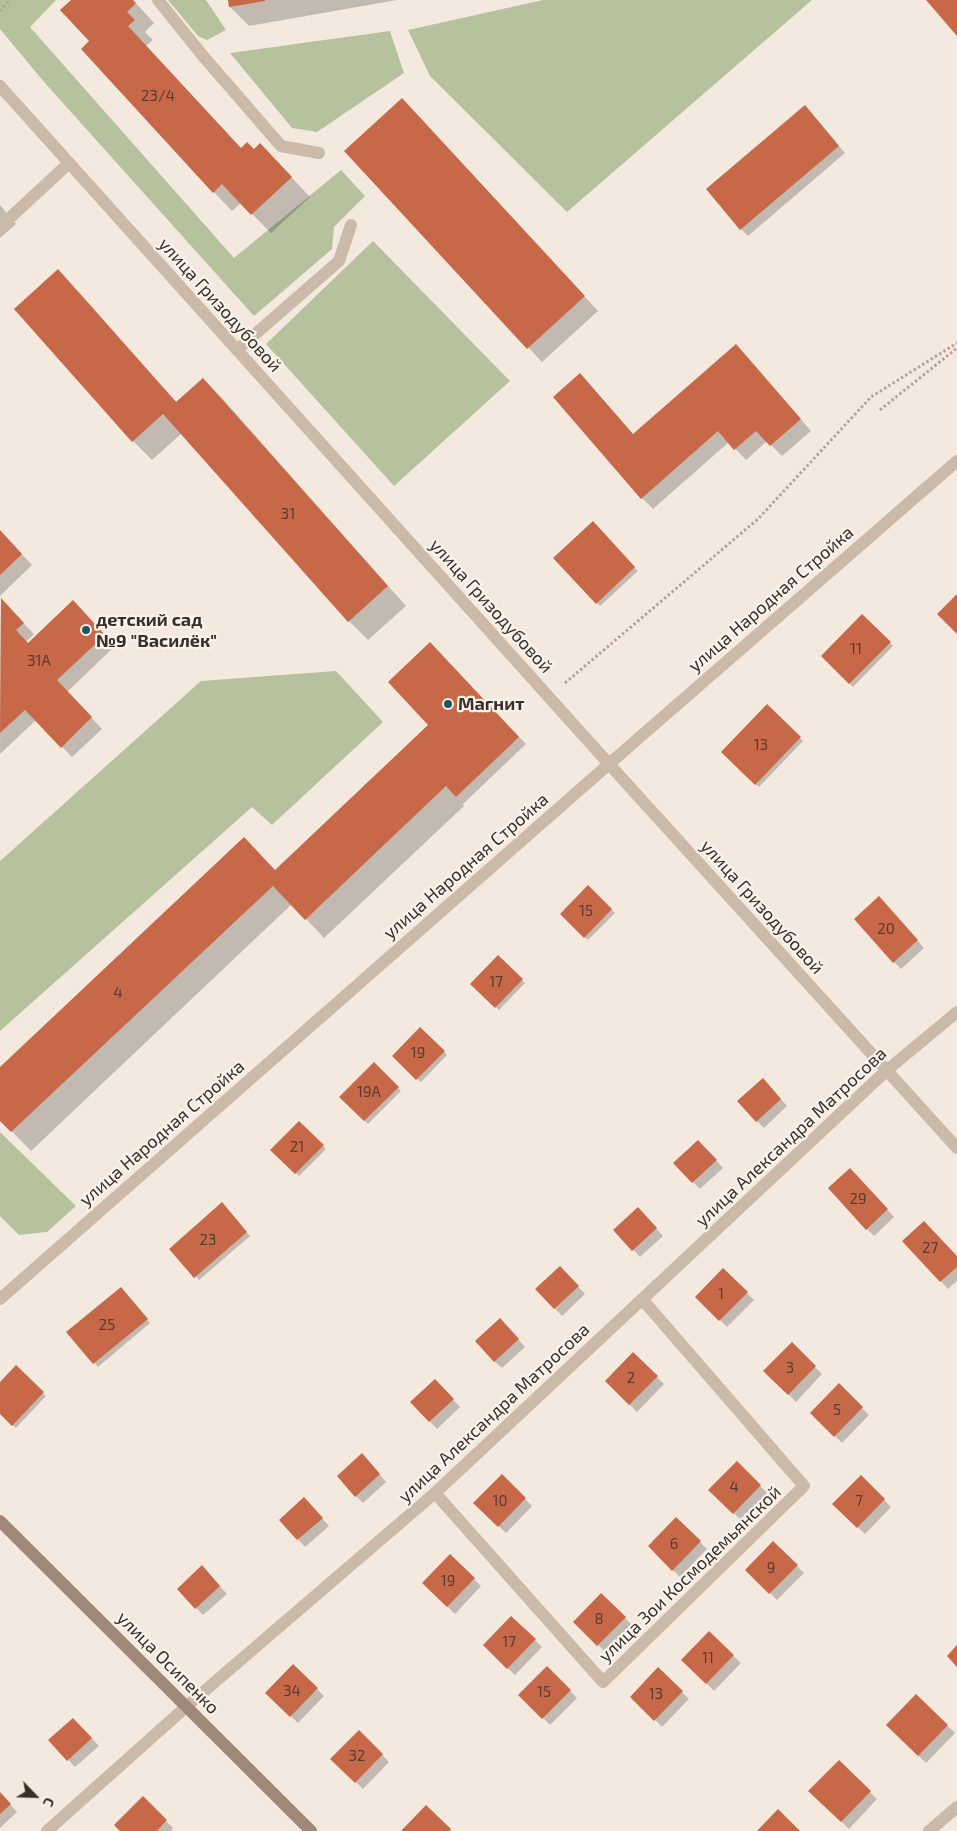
<!DOCTYPE html>
<meta charset="utf-8">
<style>
body{margin:0}
#map{position:relative;width:957px;height:1831px;overflow:hidden;background:#f3e9de;font-family:"Exo 2",sans-serif}
canvas{display:block}
.north{position:absolute;left:10px;top:1771px;width:50px;height:50px;-webkit-text-stroke:4px #faf3eb;paint-order:stroke;rotate:114deg;font-size:14px;font-weight:700;line-height:20px;text-align:center;color:#392e29}
.north::after{content:'';display:block;margin:auto;width:18px;height:22px;background:#392e29;clip-path:polygon(50% 0,100% 100%,50% 72%,0 100%)}
</style>
<div id="map">
<canvas width="957" height="1831"></canvas>
<div class="north">С</div>
</div>
<script>
const g = document.querySelector('canvas').getContext('2d');
g.lineJoin = 'round';
function paint(path, color) {
  g.fillStyle = color;
  g.fill(path, 'evenodd');
}
function poly(rows) {
  const path = new Path2D();
  for (const r of rows) {
    path.moveTo(r[0], r[1]);
    for (let i = 2; i < r.length; i += 2) path.lineTo(r[i], r[i + 1]);
  }
  return path;
}
function stroke(path, color, width, dash) {
  g.strokeStyle = color;
  g.lineWidth = width;
  g.lineCap = dash ? 'butt' : 'round';
  g.setLineDash(dash || []);
  g.stroke(path);
}
function label(font, color, halo, rows, align = 'center') {
  g.font = font + ' "Exo 2",sans-serif';
  g.lineWidth = 4.5;
  g.setLineDash([]);
  g.textBaseline = 'middle';
  g.strokeStyle = halo;
  g.fillStyle = color;
  for (const [text, x, y, turn = 0] of rows) {
    g.save();
    g.translate(x, y);
    g.rotate((+turn || 0) * Math.PI / 180);
    g.textAlign = isNaN(turn) ? turn : align;
    if (halo) g.strokeText(text, 0, 0);
    g.fillText(text, 0, 0);
    g.restore();
  }
}
const green = poly([
 [0,0,56,0,30,27,234,258,341,170,365,196,334,227,332,249,254,316,45,83,0,29],
 [168,0,206,0,226,30,207,40,198,36],
 [543,0,812,0,567,212,430,76,408,30],
 [390,31,404,73,317,132,292,128,230,53],
 [373,241,510,381,394,486,266,344],
 [336,671,383,722,272,825,252,807,0,1031,0,861,201,681],
 [0,1132,76,1206,47,1232,19,1235,0,1216]
]);
const shadow = poly([
 [73,0,133,0,154,23,145,32,153,40,146,46,241,149,254,150,279,164,310,197,271,233,241,203,232,211,214,192,91,41],
 [229,0,397,0,249,26,230,7],
 [416,114,598,311,542,362,346,151],
 [812,114,845,153,748,236,741,229],
 [0,205,16,224,0,238],
 [77,290,177,403,203,379,222,398,406,606,368,640,349,621,182,433,152,460,133,441],
 [747,357,811,431,782,456,767,441,746,460,729,442,653,509,642,498,633,435],
 [593,523,638,571,600,606,555,558],
 [0,531,32,565,0,596],
 [1,600,34,634,26,642,28,644,84,613,115,646,67,692,102,729,72,757,36,720,0,754],
 [862,616,893,646,853,687,822,656],
 [437,651,526,744,463,804,464,806,324,938,292,904,31,1151,0,1119,0,1069,276,871,430,725],
 [767,706,803,741,759,787,723,752],
 [588,886,615,913,588,940,561,914],
 [886,905,924,948,901,969,894,962],
 [498,957,525,983,499,1010,472,984],
 [420,1028,447,1055,421,1082,394,1056],
 [374,1064,401,1091,368,1124,341,1097],
 [770,1087,787,1106,764,1128,757,1121],
 [299,1122,326,1149,299,1176,272,1150],
 [705,1148,723,1168,700,1189,693,1182],
 [857,1177,894,1217,874,1236,867,1229],
 [225,1207,250,1236,199,1280,170,1249],
 [645,1216,663,1236,640,1257,615,1230],
 [904,1241,957,1257,957,1281,948,1289],
 [723,1270,754,1300,727,1327,697,1297],
 [567,1275,585,1294,562,1316,537,1289],
 [124,1292,150,1323,98,1367,68,1332],
 [507,1327,525,1347,502,1368,494,1361],
 [792,1344,822,1374,796,1402,765,1371],
 [633,1354,664,1384,637,1412,606,1381],
 [16,1367,46,1396,16,1428,0,1413,0,1384],
 [839,1385,869,1415,842,1443,812,1413],
 [442,1388,460,1407,437,1429,411,1402],
 [369,1462,386,1482,363,1503,356,1496],
 [737,1462,767,1493,741,1520,710,1490],
 [502,1476,532,1506,506,1533,475,1503],
 [861,1476,891,1507,865,1534,834,1504],
 [311,1506,329,1526,305,1547,280,1520],
 [676,1519,707,1549,680,1577,649,1546],
 [773,1543,804,1573,777,1600,747,1570],
 [450,1556,481,1586,455,1614,423,1583],
 [209,1574,227,1594,203,1615,179,1589],
 [601,1594,632,1625,605,1652,575,1622],
 [511,1617,542,1647,515,1675,484,1645],
 [709,1633,741,1663,714,1691,683,1660],
 [293,1666,324,1696,298,1723,267,1693],
 [547,1668,577,1698,550,1725,520,1695],
 [658,1669,689,1699,662,1727,632,1696],
 [916,1696,955,1733,926,1763,888,1725],
 [80,1726,99,1746,75,1767,50,1740],
 [359,1731,389,1762,363,1789,332,1759],
 [839,1762,877,1799,849,1829,810,1791],
 [0,1793,17,1812,0,1828],
 [143,1798,173,1828,171,1831,122,1831]
]);
const building = poly([
 [71,0,133,0,136,3,127,12,135,20,128,26,241,148,247,142,254,149,260,143,292,177,251,215,222,184,213,193,81,49,89,41,60,10],
 [228,0,265,0,265,1,229,7],
 [926,0,957,0,957,36],
 [402,98,585,296,527,349,344,151],
 [805,105,839,146,740,230,706,189],
 [58,269,176,402,203,378,388,586,348,622,163,414,132,442,14,309],
 [736,344,801,419,770,446,756,431,734,450,718,431,641,499,553,397,580,373,633,434],
 [593,521,635,567,596,604,553,558],
 [0,530,22,554,0,575],
 [957,594,957,634,937,614],
 [1,598,24,623,16,630,28,643,73,600,105,635,57,680,92,717,61,748,25,710,0,733],
 [862,614,891,642,849,684,821,656],
 [430,642,519,737,456,797,446,786,305,920,273,886,11,1132,0,1121,0,1067,244,837,275,870,428,725,388,682],
 [767,704,801,737,755,785,721,752],
 [588,885,612,909,584,938,560,914],
 [879,896,918,940,893,963,854,919],
 [498,955,523,979,495,1008,470,984],
 [420,1027,445,1051,416,1080,392,1056],
 [374,1062,399,1087,364,1121,339,1097],
 [763,1078,781,1099,756,1122,737,1101],
 [299,1121,324,1145,295,1174,270,1150],
 [698,1140,717,1160,692,1183,673,1163],
 [850,1168,888,1209,866,1230,828,1188],
 [222,1202,247,1232,194,1278,169,1249],
 [638,1207,657,1228,632,1251,613,1230],
 [924,1221,957,1256,957,1267,940,1282,902,1241],
 [560,1266,579,1286,554,1309,535,1289],
 [723,1268,748,1292,719,1321,695,1297],
 [121,1287,148,1319,93,1364,66,1332],
 [500,1318,519,1339,494,1362,475,1341],
 [792,1342,816,1366,788,1395,763,1371],
 [633,1352,658,1376,629,1405,605,1381],
 [16,1365,44,1392,12,1426,0,1414,0,1382],
 [435,1379,454,1399,429,1422,410,1402],
 [839,1383,863,1407,834,1437,810,1413],
 [362,1453,380,1474,355,1497,337,1476],
 [737,1461,761,1485,733,1514,708,1490],
 [502,1474,526,1498,498,1527,473,1503],
 [861,1475,885,1499,857,1528,832,1504],
 [304,1497,323,1518,297,1540,279,1520],
 [676,1517,701,1541,672,1571,648,1546],
 [773,1541,798,1565,769,1594,745,1570],
 [450,1554,475,1578,447,1607,422,1583],
 [202,1565,220,1586,195,1609,177,1589],
 [601,1593,626,1617,597,1646,573,1622],
 [511,1616,536,1639,507,1669,483,1645],
 [709,1631,734,1655,706,1684,681,1660],
 [957,1645,957,1667,947,1656],
 [293,1664,318,1688,290,1717,265,1693],
 [547,1666,571,1690,542,1719,518,1695],
 [658,1667,683,1691,654,1721,630,1697],
 [916,1694,948,1725,918,1756,886,1725],
 [73,1718,92,1738,67,1761,48,1740],
 [359,1730,383,1754,355,1783,330,1759],
 [839,1760,871,1791,841,1822,808,1791],
 [0,1792,11,1804,0,1814],
 [143,1796,167,1820,157,1831,120,1831,114,1825],
 [426,1805,451,1829,450,1831,401,1831],
 [778,1809,800,1831,757,1831]
]);
const path = poly([
 [0,11,10,0],
 [880,410,957,348],
 [565,683,758,519,871,397,957,343]
]);
const lane = poly([
 [158,0,203,56,281,146,319,153],
 [0,227,69,163],
 [237,350,339,261,351,225]
]);
const street = poly([
 [0,86,609,764,957,1148],
 [0,1299,609,764,957,461],
 [435,1493,603,1682,804,1486,642,1299],
 [47,1831,187,1706,435,1493,886,1071,957,1012],
 [929,1831,957,1807]
]);
const secondary = poly([
 [0,1521,311,1831]
]);
const markers = [
 [86,630,5,"#1e565b"],
 [448,704,5,"#1e565b"]
];
const numberNames = [
 ["23/4",158,96],
 ["31",288,514],
 ["11",856,649],
 ["31А",39,661],
 ["13",761,745],
 ["15",586,911],
 ["20",886,929],
 ["17",496,982],
 ["4",118,993],
 ["19",418,1053],
 ["19А",369,1092],
 ["21",297,1147],
 ["29",858,1199],
 ["23",208,1240],
 ["27",930,1248],
 ["1",721,1294],
 ["25",107,1325],
 ["3",790,1368],
 ["2",631,1378],
 ["5",837,1410],
 ["4",734,1487],
 ["10",500,1501],
 ["7",859,1501],
 ["6",674,1544],
 ["9",771,1568],
 ["19",448,1581],
 ["8",599,1619],
 ["17",509,1642],
 ["11",708,1658],
 ["34",292,1691],
 ["15",544,1692],
 ["13",656,1694],
 ["32",357,1756]
];
const streetNames = [
 ["улица Гризодубовой",220,305,48],
 ["улица Народная Стройка",771,599,-41],
 ["улица Гризодубовой",491,606,48],
 ["улица Народная Стройка",466,866,-41],
 ["улица Гризодубовой",762,907,48],
 ["улица Народная Стройка",162,1133,-41],
 ["улица Александра Матросова",791,1137,-43],
 ["улица Александра Матросова",494,1413,-43],
 ["улица Зои Космодемьянской",690,1574,-44],
 ["улица Осипенко",168,1663,45]
];
const poiNames = [
 ["детский сад",96,620],
 ["№9 \"Василёк\"",96,641],
 ["Магнит",458,704]
];
paint(green, '#b6c29d');
paint(shadow, '#0003');
paint(building, '#c76848');
stroke(path, '#b7a393', 3, [2.5, 2.5]);
stroke(lane, '#cbb9a9', 12);
stroke(street, '#cbb9a9', 12);
stroke(secondary, '#9f887a', 12);
for (const [x, y, r, color] of markers) {
  const dot = new Path2D();
  dot.arc(x, y, r, 0, 2 * Math.PI);
  g.fillStyle = color;
  g.fill(dot);
  stroke(dot, '#faf3eb', 2);
}
label('15px', '#5c3c31', null, numberNames);
label('18px', '#392e29', '#faf3eb', streetNames);
label('bold 18px', '#392e29', '#faf3eb', poiNames, 'left');
</script>
